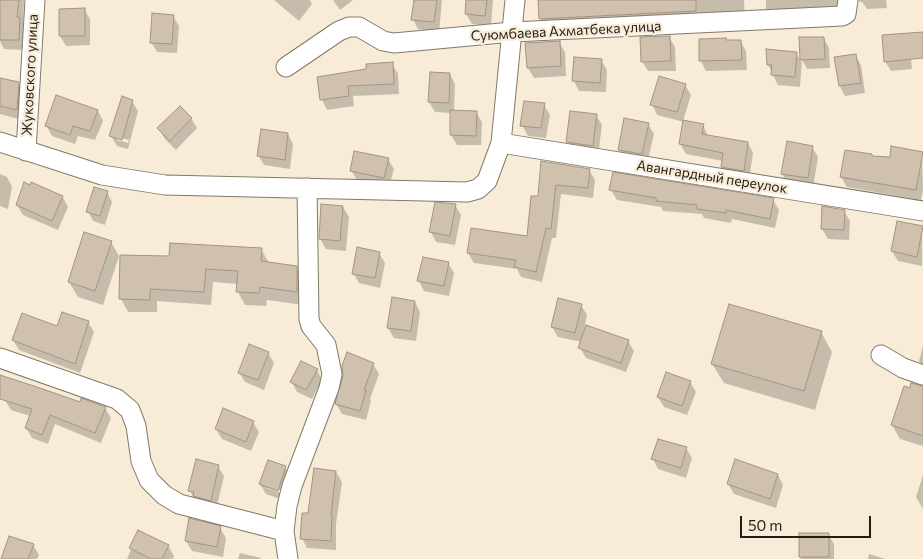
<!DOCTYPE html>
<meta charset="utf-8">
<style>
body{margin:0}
#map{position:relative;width:923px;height:559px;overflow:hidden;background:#f8ecd8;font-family:Commissioner,sans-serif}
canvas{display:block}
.scale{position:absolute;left:740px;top:516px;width:131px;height:22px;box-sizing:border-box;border:2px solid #221e17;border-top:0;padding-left:6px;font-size:15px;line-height:18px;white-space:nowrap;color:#221e17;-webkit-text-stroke:4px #f8ecd8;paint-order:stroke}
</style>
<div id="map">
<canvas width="923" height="559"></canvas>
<div class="scale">50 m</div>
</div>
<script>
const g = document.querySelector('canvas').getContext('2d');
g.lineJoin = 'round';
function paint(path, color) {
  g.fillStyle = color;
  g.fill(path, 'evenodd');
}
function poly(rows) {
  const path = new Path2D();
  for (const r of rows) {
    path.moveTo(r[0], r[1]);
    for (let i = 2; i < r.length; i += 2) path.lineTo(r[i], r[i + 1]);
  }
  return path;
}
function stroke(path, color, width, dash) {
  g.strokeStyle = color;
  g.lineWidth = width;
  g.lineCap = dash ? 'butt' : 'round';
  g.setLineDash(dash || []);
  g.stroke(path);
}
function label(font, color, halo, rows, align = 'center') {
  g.font = font + ' Commissioner,sans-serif';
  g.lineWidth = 4.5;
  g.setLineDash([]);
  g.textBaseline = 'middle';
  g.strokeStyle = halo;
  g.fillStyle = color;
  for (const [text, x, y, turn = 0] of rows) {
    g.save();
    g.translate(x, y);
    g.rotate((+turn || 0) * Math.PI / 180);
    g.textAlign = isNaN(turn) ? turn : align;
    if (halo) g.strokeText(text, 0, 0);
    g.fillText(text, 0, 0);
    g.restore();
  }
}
const shadow = poly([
 [0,0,24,0,23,24,25,29,24,50,4,49,0,41],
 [274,0,310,0,312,4,299,21],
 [333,0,353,0,340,10],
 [415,0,442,0,439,32,418,29,413,19],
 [467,0,493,0,491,26,472,24,466,14],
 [540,0,744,0,745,21,548,31,541,19],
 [766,0,886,0,887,8,867,9,863,3,857,0,842,17,773,20,766,8],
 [84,9,90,19,90,45,66,46,60,36],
 [173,16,179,26,177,53,157,52,151,42],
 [923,33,923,57,911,58,912,69,891,71,885,61],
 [669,37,675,47,676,71,648,71,642,61],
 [801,38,824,38,829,48,830,68,807,69,802,60,800,87,778,85,768,65,796,53,802,63],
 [726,41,740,41,746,51,747,70,706,71,701,61],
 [559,42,565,52,566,76,534,78,528,68],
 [855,55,861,65,865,93,845,96,840,86],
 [601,60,607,70,606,92,579,91,574,81],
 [392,64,398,74,399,94,353,96,354,106,327,110,322,100,318,78,367,70],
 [450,74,455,84,454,111,476,112,482,122,481,145,457,145,451,135,452,113,435,112,429,102],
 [0,79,18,83,24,94,22,120,0,114],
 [685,85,691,95,683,121,703,125,708,136,748,143,753,153,749,180,728,177,722,167,723,161,686,154,680,144,684,122,657,115,652,104],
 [132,101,138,111,128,149,117,146,111,136],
 [117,137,129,140,128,143,117,140],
 [544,105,550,115,546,138,528,136,522,125],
 [98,111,103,121,95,140,78,136,75,144,52,136,46,125],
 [596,115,602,125,598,156,573,152,568,142],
 [191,118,197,128,176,150,165,139,159,129],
 [625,119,648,124,654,134,647,164,625,160,619,150],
 [288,134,293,144,290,169,264,165,258,155],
 [812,147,818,157,813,188,788,184,782,174],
 [922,153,923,190,921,200,847,187,841,177,872,157,891,159],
 [388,159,394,169,389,187,357,180,351,170],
 [542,162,589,170,595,180,593,198,561,194,556,238,552,238,542,282,521,277,517,269,474,263,468,253,528,237,539,198],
 [0,174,7,177,12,187,8,209,0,206],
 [611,190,773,200,779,210,775,228,732,219,731,223,704,218,702,214,663,211,661,207,617,200],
 [107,192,112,202,105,225,93,221,88,211],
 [62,196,68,207,58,230,23,215,17,205],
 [455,205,461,215,455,245,436,242,431,232],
 [343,207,349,217,346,251,326,249,320,239],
 [844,211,850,221,849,240,828,239,822,229],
 [922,227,922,266,898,261,892,251],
 [111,242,119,256,103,305,78,297,69,282],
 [261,249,269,263,296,267,304,280,304,305,267,300,266,306,245,305,238,292,238,284,213,282,211,305,157,301,157,312,128,312,121,299,171,257],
 [379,253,385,263,380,288,359,283,353,273],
 [448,263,454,273,449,296,424,291,419,281],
 [415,302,420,312,416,341,394,338,388,328],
 [581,305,587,315,583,334,628,341,634,351,626,372,586,358,580,348,582,342,558,337,552,327],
 [88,322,94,332,80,373,19,350,13,340,58,328],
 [821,332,832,352,815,410,724,383,712,364],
 [923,346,923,368,919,361],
 [268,353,274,363,264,390,245,382,239,372],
 [373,364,379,374,370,399,371,401,366,420,342,414,336,404],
 [317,370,322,380,312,399,297,392,292,382],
 [690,382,696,392,687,415,664,407,658,397],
 [923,387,923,446,900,439,892,425,911,390],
 [5,400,81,404,105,408,111,418,101,443,55,424,48,444,32,438,26,428,30,416,11,410],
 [253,422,259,432,251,451,222,439,216,429],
 [686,448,692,458,686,478,658,469,653,459],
 [736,461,778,475,783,485,776,508,734,494,728,484],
 [218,466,224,476,216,510,196,501,190,491],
 [285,467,291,477,283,500,266,494,260,484],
 [267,486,284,491,283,494,267,488],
 [336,472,342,482,336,524,336,550,307,548,302,538,309,514],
 [923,475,923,509,916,497],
 [220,528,226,538,223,557,192,551,186,541],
 [139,531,168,546,174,556,173,559,127,559],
 [828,534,834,544,834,559,801,559,800,557],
 [33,545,39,555,37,559,3,559],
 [240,553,261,558,261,559,238,559],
 [869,554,885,559,868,559]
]);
const building = poly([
 [0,0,19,0,17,17,20,18,19,40,0,40,0,0],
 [414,0,437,0,434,22,411,20,414,0],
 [466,0,487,0,485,16,465,14,466,0],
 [538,0,696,0,696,11,539,19,538,0],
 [85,8,85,36,59,36,59,9,85,8],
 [152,13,174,15,172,44,150,43,152,13],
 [923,32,923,58,884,62,882,35,923,32],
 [670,36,671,61,641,62,640,37,670,36],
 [799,37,824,37,825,59,800,60,799,37],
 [726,38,726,40,741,40,742,60,699,61,699,39,726,38],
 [560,41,561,66,527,68,525,43,560,41],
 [766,49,797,52,795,77,771,75,772,65,767,65,766,49],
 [856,54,861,83,839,86,834,57,856,54],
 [574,57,602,59,600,83,572,81,574,57],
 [393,62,394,84,348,86,349,96,320,100,317,77,366,69,366,64,393,62],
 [430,72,450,73,449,103,428,102,430,72],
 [659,76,686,84,677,112,650,105,659,76],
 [0,78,19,82,17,110,0,106,0,78],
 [56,95,98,110,90,131,73,126,70,135,45,126,56,95],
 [122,96,133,100,122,140,109,136,122,96],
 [524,101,545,103,541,128,520,126,524,101],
 [180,106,192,118,170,141,157,128,180,106],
 [450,110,477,111,476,136,450,135,450,110],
 [570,111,597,114,593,146,566,142,570,111],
 [624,118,649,123,642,154,618,150,624,118],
 [683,120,704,124,702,134,748,142,744,171,721,167,723,153,679,144,683,120],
 [261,129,288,133,285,160,257,156,261,129],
 [787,141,813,146,808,178,781,174,787,141],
 [891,146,923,152,916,190,840,177,845,150,872,154,872,156,890,157,891,146],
 [354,151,389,158,384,178,350,171,354,151],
 [541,161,590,169,588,188,556,185,551,229,546,228,536,272,514,267,516,260,467,253,471,228,527,236,531,196,538,196,541,161],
 [613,172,774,198,770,219,726,210,726,213,697,209,697,205,656,201,656,198,609,190,613,172],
 [24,182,30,185,31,182,63,196,52,221,16,205,24,182],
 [94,187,108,191,100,216,86,212,94,187],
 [435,202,456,204,450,236,429,232,435,202],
 [321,204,343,206,340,241,319,239,321,204],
 [822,206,845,210,844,230,821,229,822,206],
 [897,221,923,226,917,257,891,251,897,221],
 [84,232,112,241,95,291,68,282,84,232],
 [170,243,262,248,261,261,297,266,297,292,260,287,259,293,236,292,238,271,206,269,204,292,150,289,150,300,119,299,120,255,169,256,170,243],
 [357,247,380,252,375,278,352,274,357,247],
 [423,257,449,262,444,286,417,281,423,257],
 [392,297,415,301,411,331,387,328,392,297],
 [558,298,582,304,575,333,551,327,558,298],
 [729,304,822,331,804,391,711,364,729,304],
 [62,312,89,321,75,364,12,340,22,313,57,326,62,312],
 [586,325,629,340,621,363,578,348,586,325],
 [249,344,269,352,258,380,238,373,249,344],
 [347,352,374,363,364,390,366,390,360,411,335,404,343,376,342,366,347,352],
 [301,361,318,369,306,390,290,382,301,361],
 [666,372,691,381,682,406,657,397,666,372],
 [0,375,40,388,80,402,81,398,106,407,95,433,50,415,42,435,25,428,32,409,0,399,0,375],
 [911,383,923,386,923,436,891,425,904,386,910,388,911,383],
 [223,408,254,421,246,442,215,429,223,408],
 [658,439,687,447,681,468,651,459,658,439],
 [196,459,219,465,211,501,193,496,194,492,188,491,196,459],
 [735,459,778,474,770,499,727,484,735,459],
 [268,460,286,466,278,491,259,484,268,460],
 [314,468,336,471,331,515,332,515,331,541,300,539,302,513,308,513,314,468],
 [189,518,221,526,217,547,185,541,189,518],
 [138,530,169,545,162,559,151,559,129,548,138,530],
 [799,533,829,533,829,557,799,557,799,533],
 [9,536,34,544,28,559,1,559,9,536]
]);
const minor = poly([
 [286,67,339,31,349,27,359,27,383,41,394,43,512,32,842,16,846,14,848,0],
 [0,142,102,175,165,185,467,192,478,189,487,181,501,143,515,0],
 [501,143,923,211],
 [26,151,35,0],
 [881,355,903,368,923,375],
 [0,358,117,399,130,410,136,426,141,461,149,480,164,495,179,504,284,531],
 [288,559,284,531,287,506,292,486,329,388,332,374,326,345,311,326,309,319,307,188]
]);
const streetNames = [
 ["Суюмбаева Ахматбека улица",566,31,-3],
 ["Жуковского улица",30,75,-87],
 ["Авангардный переулок",712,177,9]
];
paint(shadow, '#0003');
paint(building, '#d0c1af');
stroke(building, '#a29483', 1);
stroke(minor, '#837967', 21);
stroke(minor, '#fff', 19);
label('14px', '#221e17', '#f8ecd8', streetNames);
</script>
